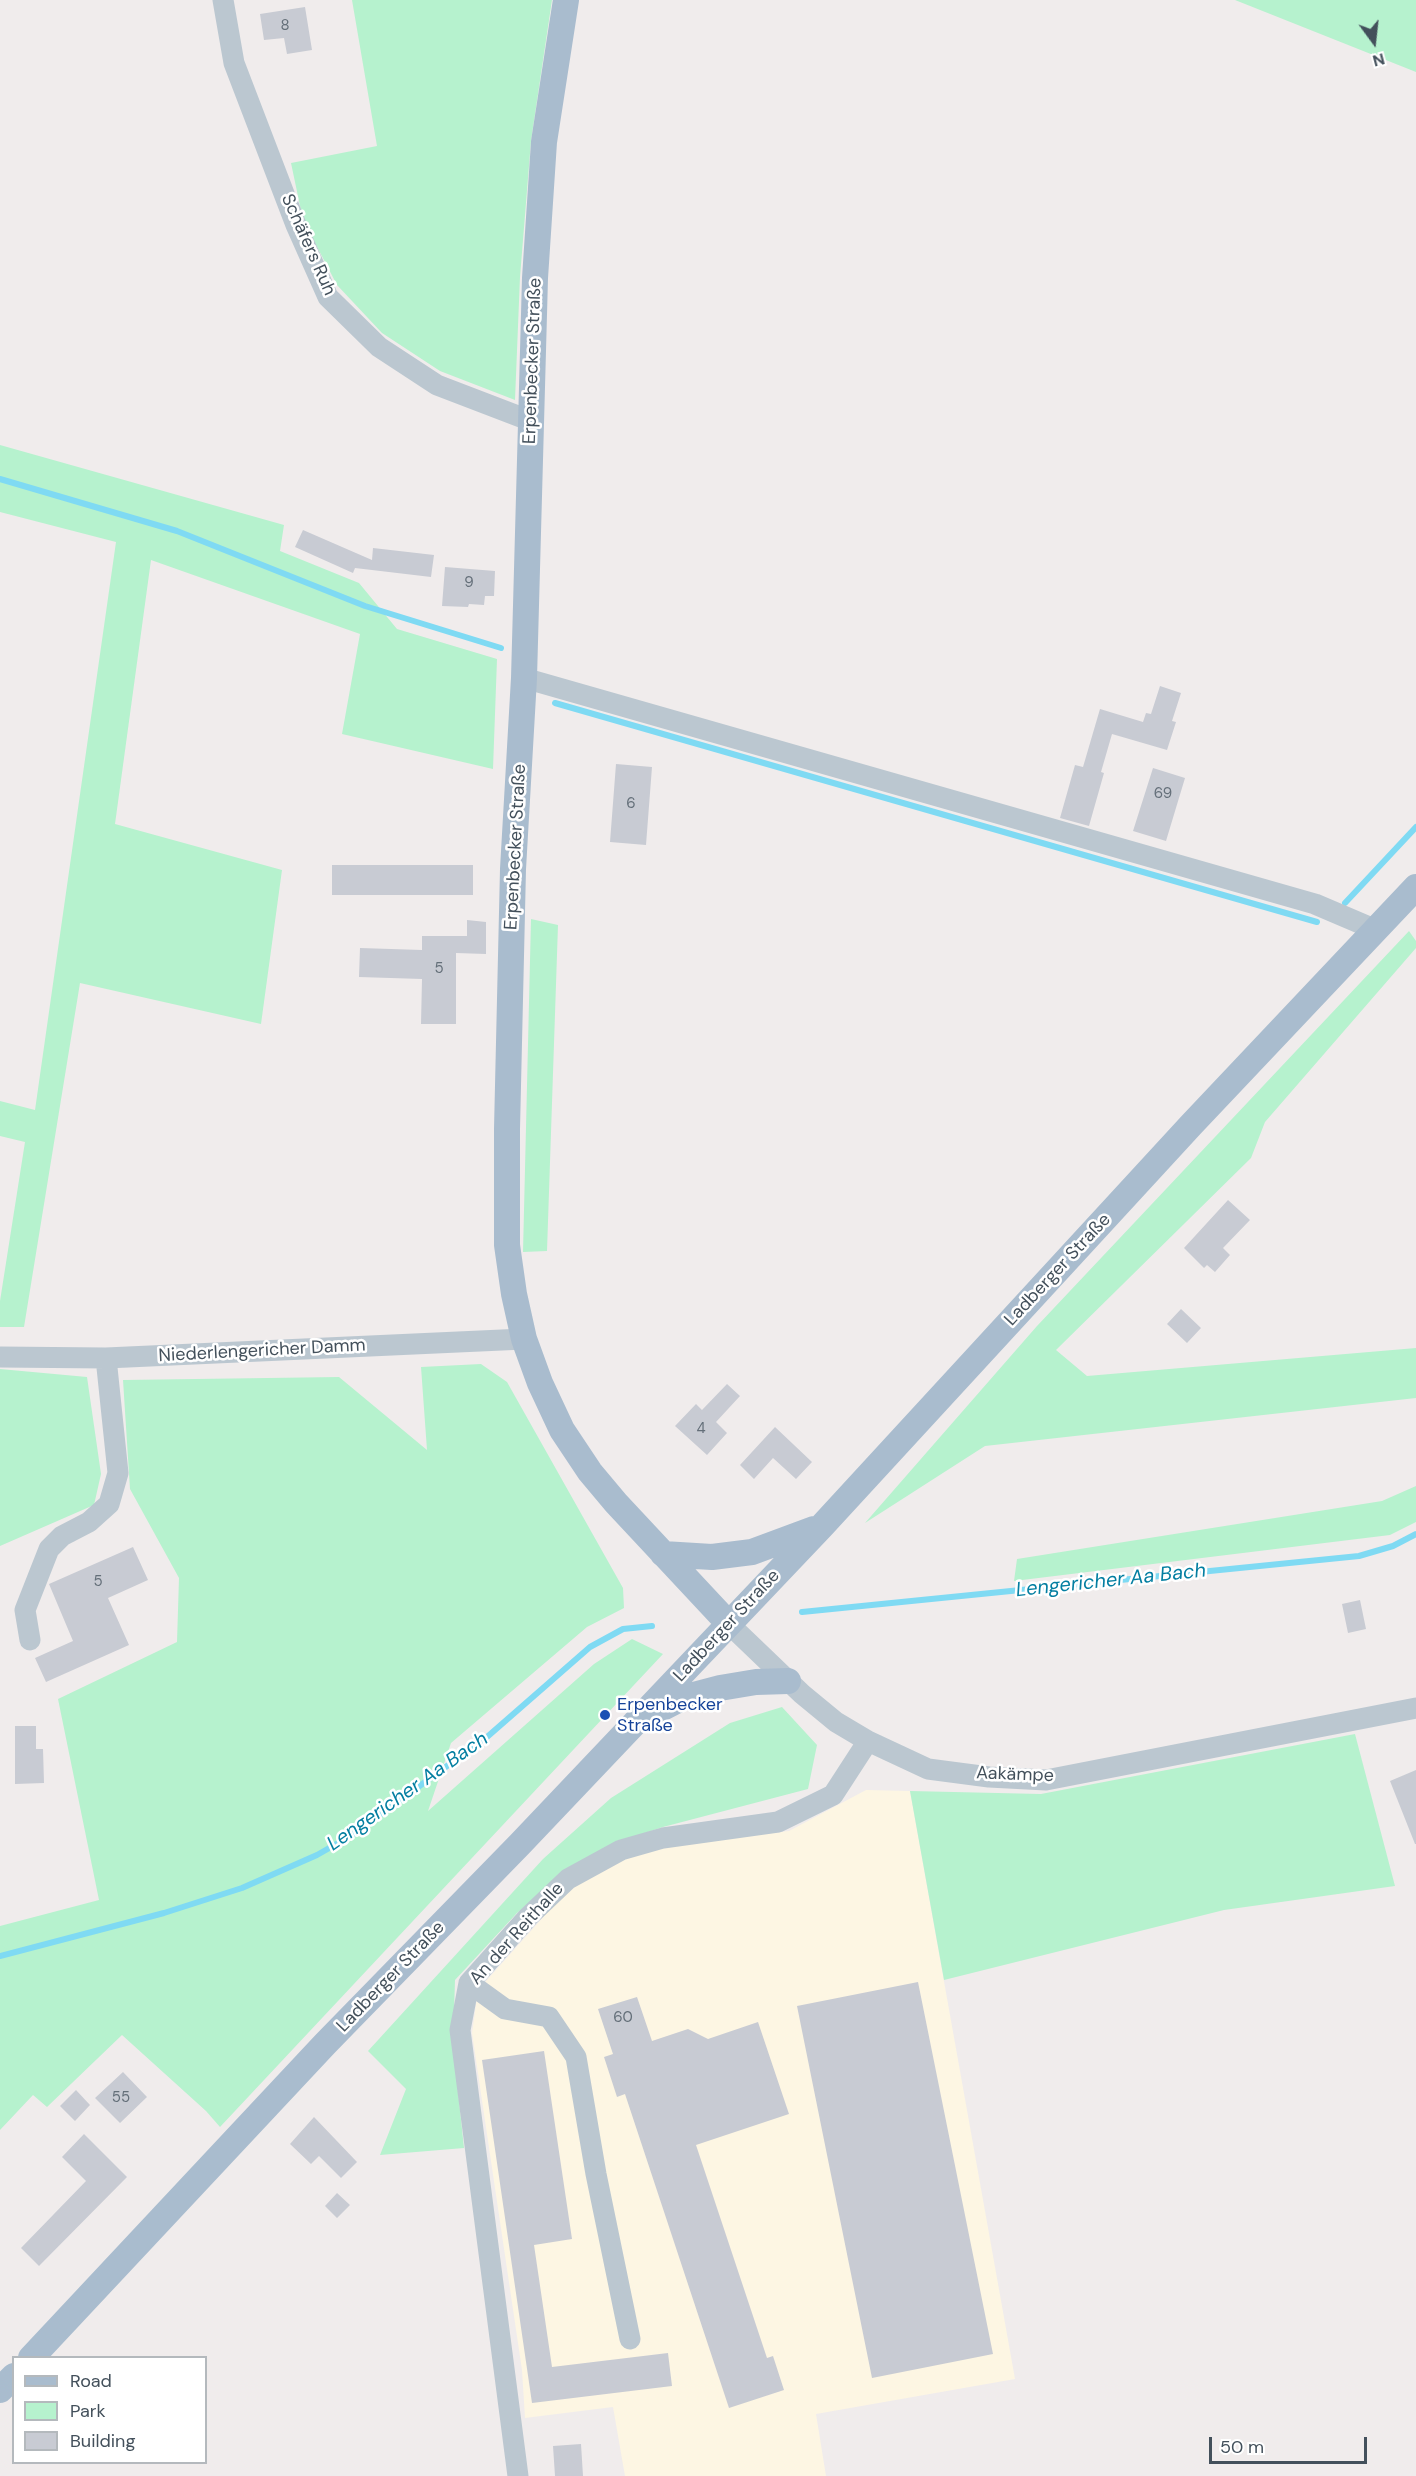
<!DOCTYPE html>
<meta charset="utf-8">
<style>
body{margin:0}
#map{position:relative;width:1416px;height:2476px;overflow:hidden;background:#f0ecec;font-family:"DM Sans",sans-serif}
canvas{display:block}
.legend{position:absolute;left:12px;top:2356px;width:195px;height:108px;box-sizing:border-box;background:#fff;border:2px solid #b4b9bd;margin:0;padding:8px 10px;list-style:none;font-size:18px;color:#43505b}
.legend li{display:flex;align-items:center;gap:12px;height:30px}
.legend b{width:30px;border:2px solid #b4b9bd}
.north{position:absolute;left:1344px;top:12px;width:60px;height:60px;-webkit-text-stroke:4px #fff;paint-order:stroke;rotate:165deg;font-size:16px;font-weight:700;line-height:24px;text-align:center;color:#43505b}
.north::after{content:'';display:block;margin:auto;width:21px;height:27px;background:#43505b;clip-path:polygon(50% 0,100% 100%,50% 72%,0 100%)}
.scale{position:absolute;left:1209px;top:2437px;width:158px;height:27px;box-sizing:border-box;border:3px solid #43505b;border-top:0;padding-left:8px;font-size:18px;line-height:21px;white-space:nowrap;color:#43505b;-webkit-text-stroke:4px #fff;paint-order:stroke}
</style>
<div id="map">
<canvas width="1416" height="2476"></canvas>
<ul class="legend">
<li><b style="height:8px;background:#a9bcce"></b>Road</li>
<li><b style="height:16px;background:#b6f2ce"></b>Park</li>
<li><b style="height:16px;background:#c8cbd3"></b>Building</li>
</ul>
<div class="north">N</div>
<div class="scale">50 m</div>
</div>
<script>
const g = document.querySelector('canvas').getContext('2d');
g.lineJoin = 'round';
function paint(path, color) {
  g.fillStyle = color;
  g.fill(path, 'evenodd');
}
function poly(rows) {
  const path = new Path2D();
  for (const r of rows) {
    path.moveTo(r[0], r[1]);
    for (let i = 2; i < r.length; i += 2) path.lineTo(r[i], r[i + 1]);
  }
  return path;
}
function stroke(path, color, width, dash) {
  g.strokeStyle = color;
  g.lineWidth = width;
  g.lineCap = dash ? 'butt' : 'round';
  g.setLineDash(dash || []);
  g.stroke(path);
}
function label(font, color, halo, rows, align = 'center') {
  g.font = font + ' "DM Sans",sans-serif';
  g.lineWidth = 5;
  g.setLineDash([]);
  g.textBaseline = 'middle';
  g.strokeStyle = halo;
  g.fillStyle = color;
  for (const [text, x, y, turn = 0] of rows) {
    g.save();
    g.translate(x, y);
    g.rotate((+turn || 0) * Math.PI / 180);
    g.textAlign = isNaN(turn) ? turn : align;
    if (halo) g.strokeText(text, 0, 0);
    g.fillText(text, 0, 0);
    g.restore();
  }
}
const commercial = poly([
 [866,1790,910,1791,1015,2379,816,2414,826,2476,625,2476,613,2407,525,2418,522,2370,472,2033,478,1990,572,1885,620,1858,667,1846,789,1831]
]);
const green = poly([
 [352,0,552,0,531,141,520,277,515,400,440,371,382,333,337,285,303,220,291,163,377,146],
 [1235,0,1416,0,1416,72],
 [0,445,284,525,280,551,359,583,397,629,497,659,493,769,342,734,360,634,151,560,115,824,282,870,261,1024,80,983,24,1327,0,1327,0,1301,25,1142,0,1136,0,1101,35,1110,116,542,0,512],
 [531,919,558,925,547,1251,523,1252],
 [1409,931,1416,941,1416,948,1265,1122,1251,1158,1056,1350,1087,1376,1416,1348,1416,1398,985,1446,865,1523,1037,1326],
 [481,1364,507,1382,623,1588,624,1608,587,1627,451,1743,428,1811,594,1664,632,1639,663,1654,220,2127,206,2111,122,2035,47,2107,33,2095,0,2130,0,1926,99,1900,58,1699,177,1642,179,1578,130,1489,123,1380,339,1377,427,1450,421,1367],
 [0,1369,87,1377,101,1474,94,1505,0,1546],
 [1416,1486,1416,1522,1390,1535,1014,1581,1017,1559,1382,1501],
 [782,1707,817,1745,808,1789,663,1827,615,1843,564,1874,517,1913,455,1980,453,2044,464,2148,380,2155,406,2089,368,2051,543,1859,611,1798,730,1723],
 [1355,1734,1395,1886,1224,1910,944,1980,910,1791,1041,1794]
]);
const stream = poly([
 [0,479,177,531,365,606,501,648],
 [555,703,1317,922],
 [1345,903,1416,827],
 [802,1612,1359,1556,1393,1546,1416,1534],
 [0,1956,164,1913,242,1888,317,1855,352,1835,487,1737,590,1647,623,1629,652,1626]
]);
const building = poly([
 [305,7,312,50,287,54,284,38,264,40,260,14],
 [303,530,372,560,373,548,434,555,431,577,355,568,353,573,295,547],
 [445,567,495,571,494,596,485,596,484,605,469,604,468,607,442,606],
 [1160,686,1181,693,1172,721,1176,722,1167,750,1112,734,1101,772,1104,773,1089,826,1060,818,1075,765,1083,767,1100,709,1143,722,1146,713,1151,714],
 [616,764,652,767,646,845,610,842],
 [1153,768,1185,778,1166,841,1133,831],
 [332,865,473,865,473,895,332,895],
 [467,920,486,922,486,954,456,953,456,1024,421,1024,422,979,359,977,360,948,422,950,422,936,467,936],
 [1228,1200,1250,1220,1223,1248,1230,1255,1215,1272,1207,1265,1204,1268,1184,1248],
 [1181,1309,1201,1328,1187,1343,1167,1324],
 [727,1384,740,1396,716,1422,727,1433,707,1455,675,1426,696,1404,702,1410],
 [775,1427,812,1462,796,1479,773,1458,754,1479,740,1465],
 [133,1547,148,1580,108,1598,129,1645,46,1682,35,1658,73,1641,49,1584],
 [1360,1600,1366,1629,1348,1633,1342,1604],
 [15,1726,36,1726,36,1749,43,1749,44,1783,15,1784],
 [1416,1770,1416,1844,1415,1844,1390,1781],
 [918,1982,993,2354,872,2378,797,2006],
 [637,1997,652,2041,688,2029,708,2039,758,2022,789,2114,696,2145,767,2358,773,2356,784,2390,729,2408,625,2094,617,2097,604,2057,613,2054,598,2009],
 [544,2051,572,2239,534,2245,552,2367,668,2353,672,2386,532,2403,482,2060],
 [123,2072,147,2097,120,2123,95,2098],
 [76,2090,90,2105,75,2121,60,2106],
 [314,2117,357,2162,341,2178,319,2156,311,2164,290,2144],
 [84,2134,127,2177,39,2266,21,2248,86,2181,62,2157],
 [337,2193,350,2205,337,2218,325,2206],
 [581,2444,583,2476,555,2476,553,2446]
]);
const minor = poly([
 [223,0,234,63,296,225,328,297,379,347,437,385,531,421],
 [524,678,1315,904,1376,930],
 [0,1357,106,1358,524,1339],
 [729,1624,802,1694,836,1722,868,1741,928,1769,989,1777,1046,1780,1416,1708],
 [30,1640,25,1610,49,1549,62,1536,89,1522,109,1504,118,1473,106,1358],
 [469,1983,505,2009,549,2017,576,2057,596,2174,630,2339],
 [518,2476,460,2030,469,1983,528,1917,568,1879,621,1850,663,1838,778,1822,833,1795,868,1741]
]);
const major = poly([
 [566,0,544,142,535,278,524,678,513,869,507,1129,507,1245,514,1294,524,1339,540,1383,562,1430,590,1472,616,1503,729,1624],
 [663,1554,712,1557,752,1552,814,1529],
 [653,1713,682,1698,720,1688,756,1682,788,1681],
 [31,2358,325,2044,520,1844,822,1526,1191,1125,1416,887],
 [0,2390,14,2376]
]);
const markers = [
 [605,1715,6,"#1a4fb4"]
];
const numberNames = [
 ["8",285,26],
 ["9",469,583],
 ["69",1163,794],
 ["6",631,804],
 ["5",439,969],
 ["4",701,1429],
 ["5",98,1582],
 ["60",623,2018],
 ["55",121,2098]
];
const streetNames = [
 ["Schäfers Ruh",308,245,66],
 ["Erpenbecker Straße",533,361,-88],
 ["Erpenbecker Straße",516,847,-87],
 ["Ladberger Straße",1058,1270,-47],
 ["Niederlengericher Damm",262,1351,-3],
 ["Ladberger Straße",727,1626,-47],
 ["Aakämpe",1015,1775,2],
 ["An der Reithalle",517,1934,-48],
 ["Ladberger Straße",391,1977,-46]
];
const transitNames = [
 ["Erpenbecker",617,1705],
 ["Straße",617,1726]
];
const waterNames = [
 ["Lengericher Aa Bach",1111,1581,-6],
 ["Lengericher Aa Bach",408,1792,-35]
];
paint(commercial, '#fdf6e3');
paint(green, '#b6f2ce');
stroke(stream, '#7fdaf3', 6);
paint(building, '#c8cbd3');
stroke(minor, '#bbc7d0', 21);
stroke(major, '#a9bcce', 26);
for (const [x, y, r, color] of markers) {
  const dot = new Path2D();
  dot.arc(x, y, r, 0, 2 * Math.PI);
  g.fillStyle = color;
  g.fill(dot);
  stroke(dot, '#fff', 2);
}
label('15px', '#646f79', null, numberNames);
label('18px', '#43505b', '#fff', streetNames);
label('18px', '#164399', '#fff', transitNames, 'left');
label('italic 20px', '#037ea1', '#fff', waterNames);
</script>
